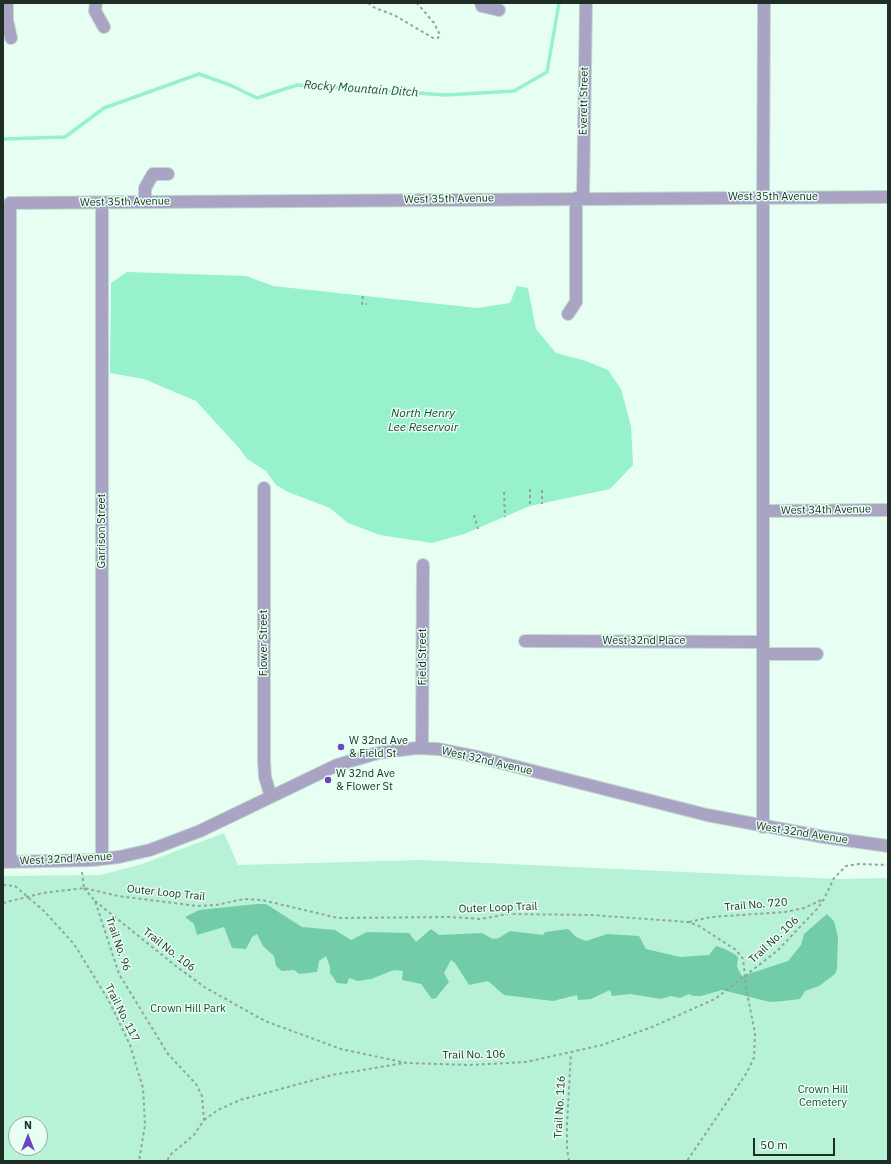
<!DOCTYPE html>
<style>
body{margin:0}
#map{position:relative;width:891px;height:1164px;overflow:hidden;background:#e7fff3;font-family:"IBM Plex Sans",sans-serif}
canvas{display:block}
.frame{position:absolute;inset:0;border:4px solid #1e2d26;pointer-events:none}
.north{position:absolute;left:8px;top:1116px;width:40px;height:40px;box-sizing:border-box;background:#e7fff3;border:1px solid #97aba1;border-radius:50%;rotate:0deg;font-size:11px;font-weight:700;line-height:16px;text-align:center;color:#1e2d26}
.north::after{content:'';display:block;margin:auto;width:14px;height:18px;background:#6c45be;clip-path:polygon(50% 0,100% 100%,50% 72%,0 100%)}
.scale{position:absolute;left:753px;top:1138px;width:82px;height:18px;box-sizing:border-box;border:2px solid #1e2d26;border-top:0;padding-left:5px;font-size:12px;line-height:14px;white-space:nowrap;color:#1e2d26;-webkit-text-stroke:3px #e7fff3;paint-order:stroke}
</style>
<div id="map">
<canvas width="891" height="1164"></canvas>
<div class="frame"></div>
<div class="north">N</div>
<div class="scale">50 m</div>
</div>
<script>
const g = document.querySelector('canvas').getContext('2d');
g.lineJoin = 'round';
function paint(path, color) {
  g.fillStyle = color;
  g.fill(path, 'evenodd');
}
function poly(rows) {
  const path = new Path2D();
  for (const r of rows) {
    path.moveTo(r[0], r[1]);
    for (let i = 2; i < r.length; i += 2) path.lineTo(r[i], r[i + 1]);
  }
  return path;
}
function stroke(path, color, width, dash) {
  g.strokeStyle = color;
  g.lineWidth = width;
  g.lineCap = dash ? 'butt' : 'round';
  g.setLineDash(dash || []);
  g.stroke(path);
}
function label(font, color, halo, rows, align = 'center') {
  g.font = font + ' "IBM Plex Sans",sans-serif';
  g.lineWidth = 3;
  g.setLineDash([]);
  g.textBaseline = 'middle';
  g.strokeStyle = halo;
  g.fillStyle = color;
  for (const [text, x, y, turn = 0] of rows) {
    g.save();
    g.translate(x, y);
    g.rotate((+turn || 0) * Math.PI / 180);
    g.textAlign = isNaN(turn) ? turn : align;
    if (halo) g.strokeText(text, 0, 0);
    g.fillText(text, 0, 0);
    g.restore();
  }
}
const green = poly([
 [224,833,238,865,421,860,838,879,888,878,888,1161,3,1161,3,876,100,875,142,864],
 [16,1124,40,1124,40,1148,16,1148]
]);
const forest = poly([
 [257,904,266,904,302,927,335,930,351,940,367,932,409,933,416,942,431,929,439,935,482,933,493,939,499,938,510,931,543,935,545,932,568,929,576,937,586,941,607,934,639,936,646,949,680,957,709,955,716,946,725,949,736,955,738,958,737,967,742,976,788,961,801,945,804,934,827,914,834,921,838,937,837,969,835,974,819,986,805,991,800,999,783,1001,770,1002,722,990,701,996,693,996,689,994,680,998,671,996,661,999,630,994,612,996,610,990,591,999,578,1000,577,995,553,1001,504,995,488,981,469,985,455,963,451,960,444,973,449,982,436,998,432,999,421,984,402,980,403,971,394,970,371,979,358,981,349,978,347,984,337,983,330,973,330,967,326,956,319,961,317,972,299,974,294,970,282,971,276,966,274,956,263,946,257,934,252,937,246,949,232,948,224,927,197,935,194,924,185,917,199,910]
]);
const water = poly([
 [127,272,246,276,273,286,477,308,510,303,517,286,528,288,536,329,556,353,586,361,608,370,621,389,631,426,633,465,610,489,530,506,464,534,432,543,380,535,348,523,330,508,288,492,276,485,266,471,247,459,239,448,196,401,144,379,110,373,111,283]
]);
const stream = poly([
 [3,139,65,137,104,108,199,74,230,85,257,98,297,85,446,95,514,91,547,72,559,3]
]);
const path = poly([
 [368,3,375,8,394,15,433,38,438,38,440,35,434,23,417,3],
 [363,296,362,304,367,304],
 [530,489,530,506],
 [542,490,542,504],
 [504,492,505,517],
 [474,515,478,529],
 [82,872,84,888],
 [3,885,15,886,44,911,74,944,109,1001,130,1045,143,1088,145,1125,139,1161],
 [84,888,95,901,119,974,168,1054,196,1084,202,1096,204,1120,194,1135,170,1155,167,1161],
 [95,901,177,967,206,988,265,1021,341,1049,407,1063,470,1065,526,1062,602,1045,652,1027,715,999,777,951,817,909,824,899,834,878,846,866,859,864,888,865],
 [3,903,43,893,84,888,118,896,197,906,216,905,244,899,262,900,338,918,450,917,481,919,508,914,592,915,688,922,699,926,736,950,743,959,747,993,755,1033,754,1058,746,1074,687,1161],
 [689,922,711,917,785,912,804,908,824,899],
 [204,1120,218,1110,240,1100,332,1075,405,1063],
 [569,1161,567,1149,567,1124,571,1053]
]);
const minor = poly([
 [7,3,7,20,11,38],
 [96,3,95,11,104,27],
 [481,3,482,6,499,10],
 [583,198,586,3],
 [145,202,145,188,153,174,168,174],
 [568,314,576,302,576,198],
 [264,488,264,761,265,777,271,797],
 [763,511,888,510],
 [525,641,763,642],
 [763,654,817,654],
 [422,748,423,565],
 [763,827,763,196,764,3],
 [102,859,102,203],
 [3,862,92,860,119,857,150,850,200,831,337,765,378,753,416,748,438,749,478,757,707,815,824,837,888,846],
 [10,862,10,203,888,197]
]);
const markers = [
 [341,747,4,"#6c45be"],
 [328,780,4,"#6c45be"]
];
const streetNames = [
 ["Everett Street",584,101,-89],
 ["West 35th Avenue",773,197],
 ["West 35th Avenue",449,199,-1],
 ["West 35th Avenue",125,202,-1],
 ["West 34th Avenue",826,510,-1],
 ["Garrison Street",102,531,-90],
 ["West 32nd Place",644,641],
 ["Flower Street",264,643,-90],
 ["Field Street",423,657,-90],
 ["West 32nd Avenue",487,761,13],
 ["West 32nd Avenue",802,833,9],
 ["West 32nd Avenue",66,859,-3],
 ["Outer Loop Trail",166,893,6],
 ["Trail No. 720",756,905,-5],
 ["Outer Loop Trail",498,908,-2],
 ["Trail No. 106",774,940,-43],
 ["Trail No. 96",118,944,71],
 ["Trail No. 106",169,950,38],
 ["Trail No. 117",122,1013,63],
 ["Trail No. 106",474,1055,-1],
 ["Trail No. 116",560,1107,-87]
];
const poiNames = [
 ["W 32nd Ave",349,741],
 ["& Field St",349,754],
 ["W 32nd Ave",336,774],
 ["& Flower St",336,787]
];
const parkNames = [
 ["Crown Hill Park",188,1009],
 ["Crown Hill",823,1090],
 ["Cemetery",823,1103]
];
const waterNames = [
 ["Rocky Mountain Ditch",361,89,4],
 ["North Henry",423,414],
 ["Lee Reservoir",423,428]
];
paint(green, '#b7f2d7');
paint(forest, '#73cca8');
paint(water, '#97f1cb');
stroke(stream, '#97f1cb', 3.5);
stroke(minor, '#c3d9ce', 14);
stroke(path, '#91a59b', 2, [3, 3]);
stroke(minor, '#aaa4c4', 12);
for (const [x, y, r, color] of markers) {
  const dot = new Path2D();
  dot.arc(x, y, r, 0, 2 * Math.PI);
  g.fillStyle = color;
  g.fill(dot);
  stroke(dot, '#e7fff3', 1.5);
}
label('11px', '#1e2d26', '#e7fff3', streetNames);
label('11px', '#1e2d26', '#e7fff3', poiNames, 'left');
label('11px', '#204838', '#e7fff3', parkNames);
label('italic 12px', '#1f4637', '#e7fff3', waterNames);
</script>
